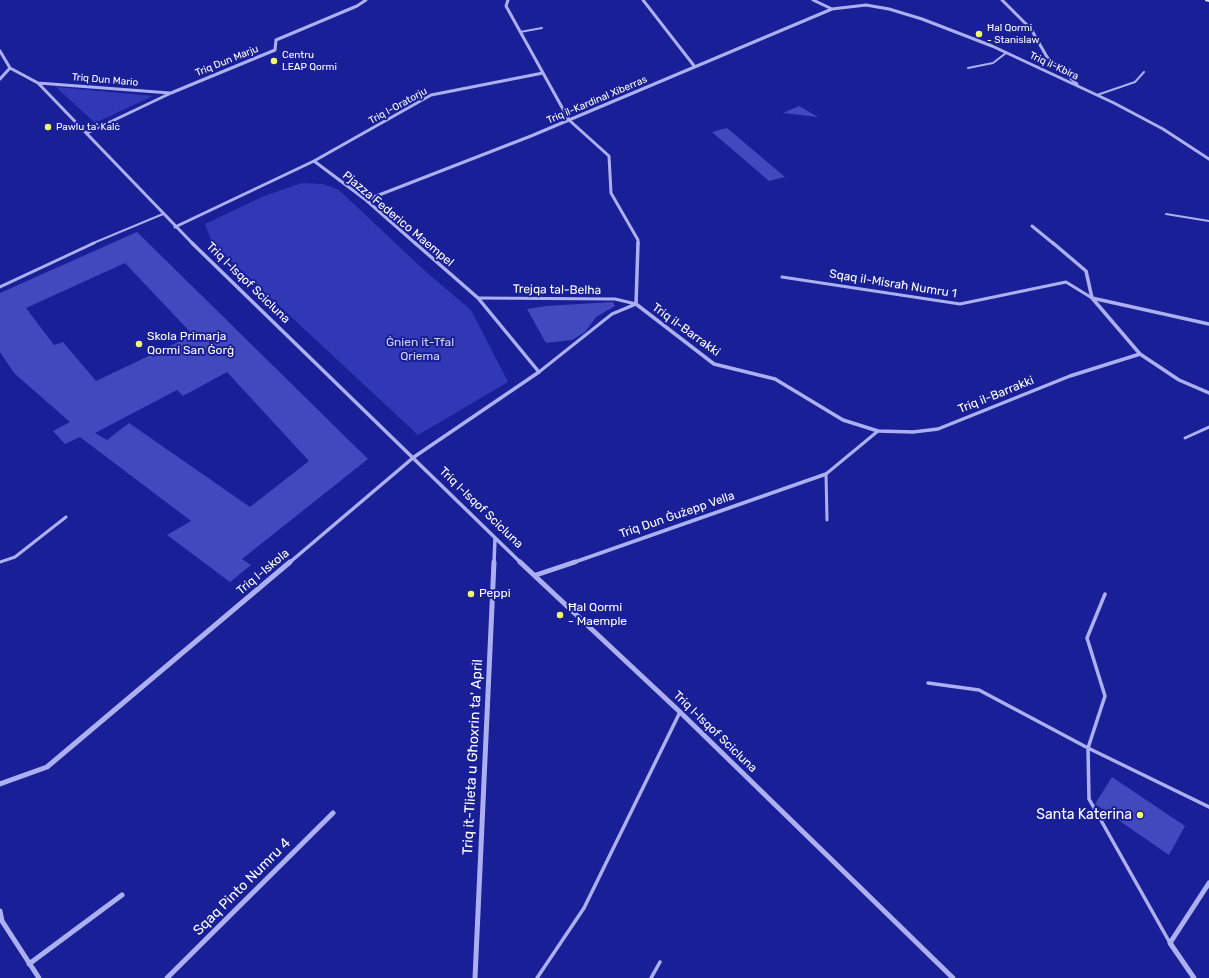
<!DOCTYPE html>
<meta charset="utf-8">
<style>
body{margin:0}
canvas{display:block;background:#191f96}
</style>
<canvas width="1209" height="978"></canvas>
<script>
const g = document.querySelector('canvas').getContext('2d');
g.lineJoin = 'round';
function paint(path, color) {
  g.fillStyle = color;
  g.fill(path, 'evenodd');
}
function poly(rows) {
  const path = new Path2D();
  for (const r of rows) {
    path.moveTo(r[0], r[1]);
    for (let i = 2; i < r.length; i += 2) path.lineTo(r[i], r[i + 1]);
  }
  return path;
}
function stroke(path, color, width, dash) {
  g.strokeStyle = color;
  g.lineWidth = width;
  g.lineCap = dash ? 'butt' : 'round';
  g.setLineDash(dash || []);
  g.stroke(path);
}
function label(font, color, halo, rows, align = 'center') {
  g.font = font + ' Rubik,sans-serif';
  g.lineWidth = 4;
  g.setLineDash([]);
  g.textBaseline = 'middle';
  g.strokeStyle = halo;
  g.fillStyle = color;
  for (const [text, x, y, turn = 0] of rows) {
    g.save();
    g.translate(x, y);
    g.rotate((+turn || 0) * Math.PI / 180);
    g.textAlign = isNaN(turn) ? turn : align;
    if (halo) g.strokeText(text, 0, 0);
    g.fillText(text, 0, 0);
    g.restore();
  }
}
const green = poly([
 [56,87,153,96,95,123],
 [302,183,323,184,339,190,426,272,471,310,508,382,418,435,212,243,205,224,264,196]
]);
const building = poly([
 [799,106,818,117,783,113],
 [727,128,785,177,769,181,712,132],
 [137,232,368,459,242,559,251,565,230,582,167,535,191,521,80,437,65,444,53,431,70,422,14,373,0,352,0,293],
 [125,263,193,335,96,381,63,342,54,345,26,308],
 [227,372,309,461,250,507,129,423,107,440,95,433,177,390,183,396],
 [613,302,615,306,596,317,585,332,572,340,546,343,527,309,546,306],
 [1112,777,1185,826,1169,855,1095,804]
]);
const laneFar2 = poly([
 [520,32,542,28],
 [968,68,993,63,1006,53],
 [1097,95,1135,82,1144,72],
 [1166,214,1209,221],
 [91,244,163,214]
]);
const laneFar1 = poly([
 [782,277,960,304,1066,282,1092,298],
 [0,287,94,243],
 [478,298,615,299,636,304],
 [539,372,612,314,636,304],
 [1185,438,1209,427],
 [827,520,826,474,878,431],
 [0,562,15,557,66,517]
]);
const lane = poly([
 [1105,594,1087,638,1105,696,1088,748,1209,807],
 [928,683,979,690,1088,748,1089,799,1170,943],
 [537,978,584,908,680,712],
 [651,978,660,962]
]);
const streetFar2 = poly([
 [508,0,506,6,569,120,609,156,611,193,638,240,638,244],
 [643,0,695,67],
 [813,0,832,9,866,5,889,9,922,19,992,46,1114,103,1163,129,1209,159],
 [1002,0,1031,29,1047,57,1077,84],
 [0,51,10,68,38,83,193,244],
 [0,79,10,68],
 [38,83,170,93],
 [87,133,171,93,275,50,276,40,357,6,366,0],
 [314,161,431,95,543,73],
 [366,200,531,136,832,9],
 [1032,226,1054,244],
 [175,227,314,161,366,200,416,244]
]);
const streetFar1 = poly([
 [192,243,521,563],
 [638,243,636,304,714,364,775,379,843,420,878,431,913,432,938,429,1070,376,1140,354],
 [1053,243,1086,271,1092,298,1140,354,1179,380,1209,393],
 [1092,298,1209,324],
 [289,563,414,457,539,372,478,298,415,243],
 [494,563,495,538],
 [572,563,826,474]
]);
const street = poly([
 [520,562,680,712,953,978],
 [536,575,575,562],
 [0,784,47,767,290,562],
 [0,911,2,921,39,978],
 [29,964,122,895],
 [167,978,333,813],
 [475,978,494,562],
 [1194,978,1170,943,1209,883]
]);
const secondary = poly([
 [1205,0,1209,0,1209,2,1205,1,1205,0]
]);
const markers = [
 [979,34,4,"#f0ff6b"],
 [274,61,4,"#f0ff6b"],
 [48,127,4,"#f0ff6b"],
 [139,344,4,"#f0ff6b"],
 [471,594,4,"#f0ff6b"],
 [560,615,4,"#f0ff6b"],
 [1140,815,4,"#f0ff6b"]
];
const farPoinames = [
 ["Ħal Qormi",987,28],
 ["- Stanislaw",987,40],
 ["Centru",282,55],
 ["LEAP Qormi",282,67],
 ["Pawlu ta' Kalċ",56,127]
];
const farStreetnames = [
 ["Triq Dun Marju",227,61,-22],
 ["Triq il-Kbira",1054,66,25],
 ["Triq Dun Mario",105,80,5],
 ["Triq il-Kardinal Xiberras",597,100,-23],
 ["Triq l-Oratorju",398,106,-29]
];
const streetNames = [
 ["Pjazza Federico Maempel",398,219,40],
 ["Triq l-Isqof Scicluna",248,283,44],
 ["Sqaq il-Misraħ Numru 1",893,284,9],
 ["Trejqa tal-Belha",557,290,1],
 ["Triq il-Barrakki",686,330,36],
 ["Triq il-Barrakki",996,395,-22],
 ["Triq l-Isqof Scicluna",481,508,44],
 ["Triq Dun Ġużepp Vella",677,515,-19],
 ["Triq l-Iskola",263,572,-40],
 ["Triq l-Isqof Scicluna",715,732,44]
];
const poiNames = [
 ["Skola Primarja",147,337],
 ["Qormi San Ġorġ",147,351],
 ["Peppi",479,594],
 ["Ħal Qormi",568,608],
 ["- Maemple",568,622]
];
const parkNames = [
 ["Ġnien it-Tfal",420,343],
 ["Qriema",420,357]
];
const nearStreetnames = [
 ["Triq it-Tlieta u Għoxrin ta' April",473,757,-87],
 ["Sqaq Pinto Numru 4",242,887,-45]
];
const nearPoinames = [
 ["Santa Katerina",1132,815]
];
paint(green, '#3038b5');
paint(building, '#4248bd');
stroke(laneFar2, '#acb0f0', 2);
stroke(laneFar1, '#acb0f0', 3);
stroke(lane, '#acb0f0', 3.5);
stroke(streetFar2, '#acb0f0', 3);
stroke(streetFar1, '#acb0f0', 3.5);
stroke(street, '#acb0f0', 5);
paint(secondary, '#dadbfb');
for (const [x, y, r, color] of markers) {
  const dot = new Path2D();
  dot.arc(x, y, r, 0, 2 * Math.PI);
  g.fillStyle = color;
  g.fill(dot);
  stroke(dot, '#191f96', 1.5);
}
label('10px', '#fff', '#191f96', farPoinames, 'left');
label('10px', '#fff', '#191f96', farStreetnames);
label('12px', '#fff', '#191f96', streetNames);
label('12px', '#fff', '#191f96', poiNames, 'left');
label('12px', '#d3d5fb', '#191f96', parkNames);
label('14px', '#fff', '#191f96', nearStreetnames);
label('14px', '#fff', '#191f96', nearPoinames, 'right');
</script>
